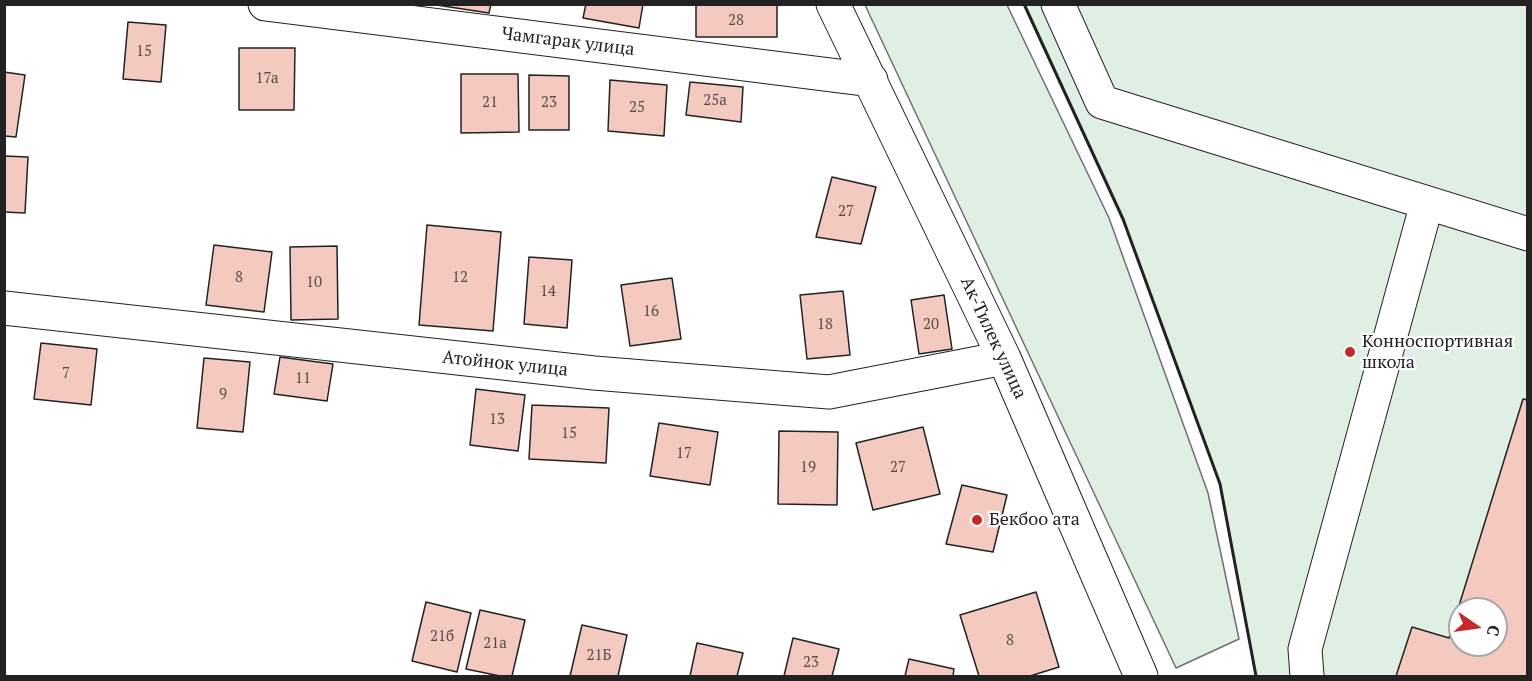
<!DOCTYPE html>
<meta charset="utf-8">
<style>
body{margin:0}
#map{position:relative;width:1532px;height:681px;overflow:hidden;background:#fff;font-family:"PT Serif",serif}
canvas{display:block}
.frame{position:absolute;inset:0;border:6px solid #222;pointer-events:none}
.north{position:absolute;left:1448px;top:597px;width:60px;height:60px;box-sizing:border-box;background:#fff;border:2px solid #a7a7a7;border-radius:50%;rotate:103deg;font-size:16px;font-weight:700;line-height:24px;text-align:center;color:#222}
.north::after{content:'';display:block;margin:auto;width:21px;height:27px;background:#c62828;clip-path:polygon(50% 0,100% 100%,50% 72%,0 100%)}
</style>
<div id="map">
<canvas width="1532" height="681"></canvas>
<div class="frame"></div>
<div class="north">С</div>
</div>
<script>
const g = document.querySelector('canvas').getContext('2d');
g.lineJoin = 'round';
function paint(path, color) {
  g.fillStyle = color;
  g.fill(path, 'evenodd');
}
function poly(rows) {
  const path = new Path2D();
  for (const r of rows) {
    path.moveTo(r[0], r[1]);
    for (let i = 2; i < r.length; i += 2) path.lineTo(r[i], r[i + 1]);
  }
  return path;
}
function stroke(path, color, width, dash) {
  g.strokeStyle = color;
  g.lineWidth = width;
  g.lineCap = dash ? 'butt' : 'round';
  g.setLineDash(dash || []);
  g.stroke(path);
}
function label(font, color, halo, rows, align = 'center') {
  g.font = font + ' "PT Serif",serif';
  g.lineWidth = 4.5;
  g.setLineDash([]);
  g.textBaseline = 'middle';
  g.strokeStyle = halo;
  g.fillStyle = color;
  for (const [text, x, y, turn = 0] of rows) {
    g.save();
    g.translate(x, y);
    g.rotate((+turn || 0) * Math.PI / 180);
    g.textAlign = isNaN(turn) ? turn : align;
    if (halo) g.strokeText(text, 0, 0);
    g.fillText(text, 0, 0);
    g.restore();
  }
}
const green = poly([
 [865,5,1007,5,1109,218,1208,493,1239,639,1176,668,865,5],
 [1024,5,1527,5,1527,676,1256,676,1220,484,1123,219,1024,5],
 [1460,609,1496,609,1496,645,1460,645,1460,609]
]);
const building = poly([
 [430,4,491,4,489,13,430,4],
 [586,4,643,4,639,28,583,18,586,4],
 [696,4,777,4,777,37,696,37,696,4],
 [128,22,166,25,161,82,123,79,128,22],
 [239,48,295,48,294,110,239,110,239,48],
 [4,72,25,75,16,137,4,136,4,72],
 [461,74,518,74,519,132,461,133,461,74],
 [529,75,569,76,569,130,529,130,529,75],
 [610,80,667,85,664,136,608,131,610,80],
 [690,82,743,87,741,122,686,115,690,82],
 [4,156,28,157,25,213,4,212,4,156],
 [832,177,876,187,861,244,816,237,832,177],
 [427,225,501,232,493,331,419,325,427,225],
 [214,245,272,252,264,312,206,305,214,245],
 [337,246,338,319,291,320,290,247,337,246],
 [529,257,572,260,567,328,524,324,529,257],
 [672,278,681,339,630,346,621,285,672,278],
 [843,291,850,355,807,359,800,295,843,291],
 [944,295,952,349,919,354,911,300,944,295],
 [41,343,97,349,91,405,34,399,41,343],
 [280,357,333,364,327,401,274,394,280,357],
 [204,358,250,362,243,432,197,428,204,358],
 [476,389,525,395,518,451,470,445,476,389],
 [1523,399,1528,400,1528,676,1396,676,1412,627,1449,638,1523,399],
 [1460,609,1496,609,1496,645,1460,645,1460,609],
 [532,405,609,408,606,463,529,459,532,405],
 [659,423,718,432,710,485,650,476,659,423],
 [923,427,940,494,873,510,856,443,923,427],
 [779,431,838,432,837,505,778,504,779,431],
 [962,485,1007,495,993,552,946,544,962,485],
 [1036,592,1059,667,1030,676,979,676,960,615,1036,592],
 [426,602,471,613,457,672,412,661,426,602],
 [480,610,525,620,512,676,500,676,466,669,480,610],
 [582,625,627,635,618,676,570,676,582,625],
 [793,638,839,649,832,676,784,676,793,638],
 [697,643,743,653,737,676,690,676,697,643],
 [909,659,954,669,953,676,905,676,909,659]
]);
const minor = poly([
 [265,4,871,80],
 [833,4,1004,358,1141,676],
 [1058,4,1102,102,1528,234],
 [4,308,594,373,829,392,1004,358],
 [1307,676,1305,649,1427,203]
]);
const wall = poly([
 [1024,4,1123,219,1220,484,1256,676]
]);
const markers = [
 [1350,352,6,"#c62828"],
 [977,520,6,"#c62828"]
];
const numberNames = [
 ["28",736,21],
 ["15",144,52],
 ["17а",267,79],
 ["25а",715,101],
 ["21",490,103],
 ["23",549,103],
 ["25",637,108],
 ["27",846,212],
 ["8",239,278],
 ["12",460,278],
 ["10",314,283],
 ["14",548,292],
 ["16",651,312],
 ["18",825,325],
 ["20",931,325],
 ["7",66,374],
 ["11",303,379],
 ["9",223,395],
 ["13",497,420],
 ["15",569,434],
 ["17",684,454],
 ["19",808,468],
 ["27",898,468],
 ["21б",442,637],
 ["8",1010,641],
 ["21а",495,644],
 ["21Б",599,656],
 ["23",811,663]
];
const streetNames = [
 ["Чамгарак улица",568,42,7],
 ["Ак-Тилек улица",993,338,65],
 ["Атойнок улица",505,364,6]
];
const poiNames = [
 ["Конноспортивная",1362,342],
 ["школа",1362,363],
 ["Бекбоо ата",989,520]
];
paint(green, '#e0efe3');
stroke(green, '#6f6f6f', 1.5);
paint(building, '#f3c9c0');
stroke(building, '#222', 1.5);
stroke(minor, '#222', 35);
stroke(minor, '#fff', 33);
stroke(wall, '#222', 3);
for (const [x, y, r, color] of markers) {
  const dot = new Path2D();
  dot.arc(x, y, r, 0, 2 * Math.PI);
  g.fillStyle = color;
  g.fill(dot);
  stroke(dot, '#fff', 2);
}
label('15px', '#564c4a', null, numberNames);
label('18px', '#222', '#fff', streetNames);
label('18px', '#222', '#fff', poiNames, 'left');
</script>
